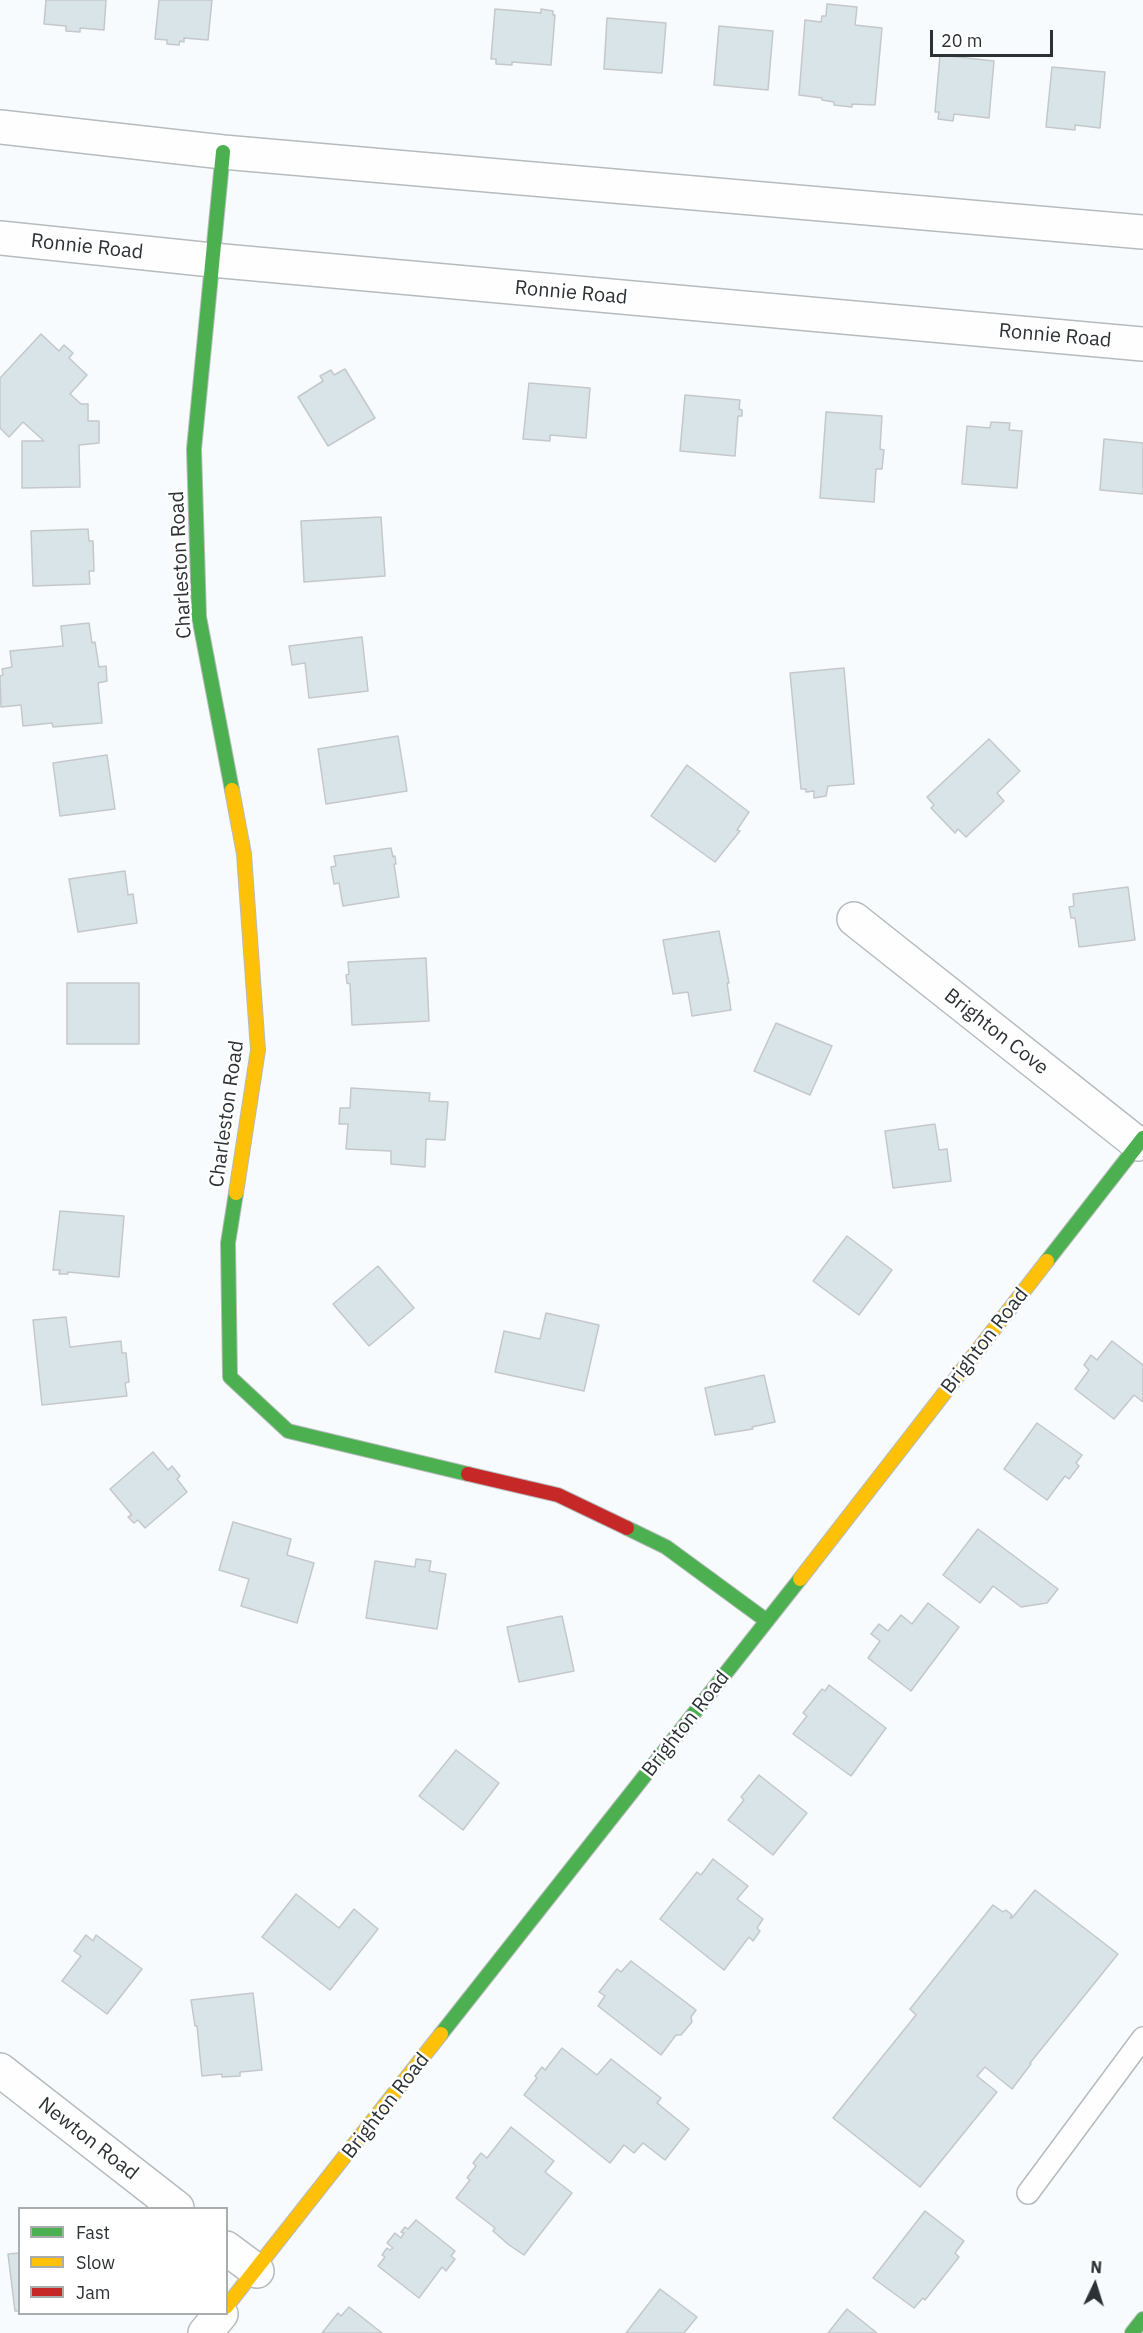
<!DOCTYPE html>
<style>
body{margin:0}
#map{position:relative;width:1143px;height:2333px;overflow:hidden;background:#f7fbfd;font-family:"IBM Plex Sans",sans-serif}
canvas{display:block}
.legend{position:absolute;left:18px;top:2207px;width:210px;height:108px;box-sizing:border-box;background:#fff;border:2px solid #aaadae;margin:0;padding:8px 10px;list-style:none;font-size:18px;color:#2b3134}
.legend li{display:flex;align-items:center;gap:12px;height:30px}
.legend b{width:30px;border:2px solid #aaadae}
.north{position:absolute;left:1065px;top:2255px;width:60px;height:60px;-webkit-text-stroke:4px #fff;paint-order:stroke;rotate:4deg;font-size:16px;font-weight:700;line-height:24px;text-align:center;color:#2b3134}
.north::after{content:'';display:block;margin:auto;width:21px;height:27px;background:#2b3134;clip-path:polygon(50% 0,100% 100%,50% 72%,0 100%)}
.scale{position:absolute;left:930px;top:30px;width:123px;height:27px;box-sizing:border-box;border:3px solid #2b3134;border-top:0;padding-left:8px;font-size:18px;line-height:21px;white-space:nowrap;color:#2b3134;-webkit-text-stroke:4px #fff;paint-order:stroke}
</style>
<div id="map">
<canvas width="1143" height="2333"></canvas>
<ul class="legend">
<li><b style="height:8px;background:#4caf50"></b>Fast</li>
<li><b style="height:8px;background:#ffc107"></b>Slow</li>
<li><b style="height:8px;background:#c62828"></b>Jam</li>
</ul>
<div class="north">N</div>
<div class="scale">20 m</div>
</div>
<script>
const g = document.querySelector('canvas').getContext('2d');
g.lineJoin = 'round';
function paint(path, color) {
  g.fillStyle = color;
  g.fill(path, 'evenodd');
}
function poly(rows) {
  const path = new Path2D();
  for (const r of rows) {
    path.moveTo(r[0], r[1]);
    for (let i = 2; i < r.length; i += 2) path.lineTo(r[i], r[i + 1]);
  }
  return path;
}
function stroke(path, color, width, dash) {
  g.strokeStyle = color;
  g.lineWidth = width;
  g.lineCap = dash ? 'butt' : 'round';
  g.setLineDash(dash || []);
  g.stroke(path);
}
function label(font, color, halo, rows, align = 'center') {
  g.font = font + ' "IBM Plex Sans",sans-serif';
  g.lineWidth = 5;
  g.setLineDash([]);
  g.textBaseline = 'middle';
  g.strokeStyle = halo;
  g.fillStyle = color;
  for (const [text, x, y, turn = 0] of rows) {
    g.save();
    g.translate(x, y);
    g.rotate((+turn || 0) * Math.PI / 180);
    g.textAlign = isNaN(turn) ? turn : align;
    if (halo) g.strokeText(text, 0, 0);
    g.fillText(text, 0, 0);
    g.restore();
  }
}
const building = poly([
 [46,0,106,0,104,30,80,28,80,32,66,31,66,26,44,24,46,0],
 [159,0,212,0,208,40,184,38,184,42,180,41,179,45,167,44,167,40,155,39,159,0],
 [827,4,857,7,855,25,882,28,875,105,852,104,852,107,834,105,834,102,822,100,822,98,799,95,805,20,821,22,822,16,826,16,827,4],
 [495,9,541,13,541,9,553,11,553,15,555,15,551,65,512,62,512,65,496,64,496,59,491,59,495,9],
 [607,18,666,23,662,73,604,69,607,18],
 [719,26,773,31,768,90,714,85,719,26],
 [940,55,994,61,989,118,954,114,953,121,938,119,939,112,935,112,940,55],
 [1052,67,1105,72,1100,128,1075,125,1075,130,1046,127,1052,67],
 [41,334,59,351,64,345,73,353,69,358,87,375,70,394,81,404,88,404,88,421,99,421,99,443,79,445,80,487,22,488,22,441,44,441,23,422,9,437,0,428,0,378,41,334],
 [345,369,375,418,328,446,298,397,323,381,320,376,331,370,334,375,345,369],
 [529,383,590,388,586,438,550,435,550,441,523,439,529,383],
 [685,395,740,400,739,409,742,410,742,416,738,416,735,456,680,451,685,395],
 [826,412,882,416,880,449,884,450,882,469,876,469,874,502,820,498,826,412],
 [991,422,1010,423,1009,430,1022,431,1017,488,962,484,967,426,990,428,991,422],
 [1104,439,1143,443,1143,494,1100,490,1104,439],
 [381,517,385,576,304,582,301,521,381,517],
 [88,529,89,541,93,541,94,571,89,571,90,584,33,586,31,531,88,529],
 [89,623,92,643,95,642,99,667,106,666,107,681,98,683,102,723,53,727,52,723,23,726,21,705,1,707,0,676,3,675,2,669,12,667,10,651,63,646,61,626,89,623],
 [362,637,368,691,309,698,305,663,292,665,289,646,362,637],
 [844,668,854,784,828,786,826,796,814,798,814,791,806,792,806,789,801,789,790,673,844,668],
 [398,736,407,791,326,804,318,749,398,736],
 [989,739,1020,771,997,793,1004,801,966,837,958,829,955,833,931,808,934,805,927,797,989,739],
 [107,755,115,809,60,816,53,763,107,755],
 [687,765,749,812,737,830,740,831,715,862,651,816,687,765],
 [391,848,393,857,395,856,396,864,394,864,399,897,343,906,339,883,334,884,331,867,336,866,334,856,391,848],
 [125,871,128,895,133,894,137,923,78,932,69,879,125,871],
 [1128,887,1135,940,1079,947,1075,918,1071,918,1069,907,1074,906,1073,894,1128,887],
 [719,931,729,983,727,983,731,1010,692,1016,688,992,673,994,663,940,719,931],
 [426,958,429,1021,352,1025,350,984,347,983,346,975,349,974,348,962,426,958],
 [67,983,139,983,139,1044,67,1044,67,983],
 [776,1023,832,1046,810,1095,754,1071,776,1023],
 [351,1088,430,1093,429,1101,448,1102,445,1140,426,1139,425,1167,391,1164,391,1151,346,1149,348,1124,339,1124,340,1108,350,1108,351,1088],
 [935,1124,939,1150,947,1149,951,1181,893,1188,885,1131,935,1124],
 [60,1211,124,1216,119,1277,68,1272,68,1274,59,1274,60,1270,53,1270,60,1211],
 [847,1236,892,1270,859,1315,813,1281,847,1236],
 [378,1266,414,1308,369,1346,333,1304,378,1266],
 [546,1313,599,1325,584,1391,495,1372,504,1331,540,1339,546,1313],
 [66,1317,70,1347,121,1341,122,1353,126,1353,129,1382,125,1383,127,1396,42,1405,33,1320,66,1317],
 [1112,1341,1143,1365,1143,1402,1134,1395,1114,1419,1075,1389,1089,1370,1084,1365,1091,1355,1097,1360,1112,1341],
 [764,1375,775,1422,752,1427,753,1429,715,1435,705,1388,764,1375],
 [1037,1423,1082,1455,1076,1463,1079,1466,1069,1479,1065,1476,1047,1500,1004,1469,1037,1423],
 [153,1452,168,1470,172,1466,180,1476,177,1479,187,1492,145,1528,138,1520,134,1523,128,1517,132,1515,110,1489,153,1452],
 [233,1522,291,1539,287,1555,314,1563,297,1623,241,1606,249,1579,219,1570,233,1522],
 [978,1529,1058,1589,1047,1603,1021,1607,993,1586,980,1603,943,1575,978,1529],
 [416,1559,431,1561,429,1571,446,1574,437,1629,366,1618,375,1561,415,1567,416,1559],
 [928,1603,959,1627,911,1691,868,1658,880,1641,871,1634,879,1624,888,1631,901,1615,912,1624,928,1603],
 [562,1616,574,1671,519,1682,507,1627,562,1616],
 [829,1685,886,1728,851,1776,793,1734,807,1716,803,1713,822,1689,825,1691,829,1685],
 [456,1750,499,1783,463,1830,419,1796,456,1750],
 [759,1775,807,1813,773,1855,728,1820,744,1800,741,1797,759,1775],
 [713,1859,748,1886,737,1899,763,1919,757,1928,760,1931,753,1941,749,1937,724,1970,660,1919,697,1872,701,1875,713,1859],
 [1035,1890,1118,1954,1030,2063,1031,2064,1012,2089,985,2067,977,2076,997,2092,920,2187,833,2118,916,2015,910,2009,993,1905,1003,1912,1006,1910,1012,1915,1010,1918,1012,1918,1035,1890],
 [296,1894,339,1928,354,1909,378,1929,330,1990,262,1937,296,1894],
 [86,1935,93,1941,96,1935,142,1969,107,2014,62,1981,81,1956,74,1951,86,1935],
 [631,1961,696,2010,691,2017,692,2022,681,2035,676,2035,661,2055,598,2006,605,1996,599,1992,617,1969,621,1972,631,1961],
 [253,1993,262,2070,240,2072,240,2076,222,2077,222,2074,202,2076,197,2026,195,2026,191,2000,253,1993],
 [562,2048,597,2075,611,2059,661,2098,657,2103,689,2129,665,2160,643,2143,634,2153,624,2145,610,2163,524,2095,537,2078,535,2076,542,2067,545,2070,562,2048],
 [511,2127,554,2161,545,2172,572,2193,524,2255,509,2245,493,2231,495,2228,456,2198,470,2180,467,2178,476,2166,473,2163,481,2153,487,2158,511,2127],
 [925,2211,964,2241,955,2253,959,2257,925,2300,923,2298,914,2308,873,2278,925,2211],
 [416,2220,455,2251,451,2256,455,2259,446,2271,442,2267,419,2298,378,2266,385,2257,382,2255,387,2248,390,2250,393,2248,387,2243,395,2233,401,2238,404,2233,401,2232,405,2227,408,2229,416,2220],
 [20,2253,20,2311,15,2311,8,2254,20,2253],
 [660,2289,697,2317,684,2333,626,2333,660,2289],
 [349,2307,382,2333,322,2333,338,2313,341,2316,349,2307],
 [847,2309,877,2333,828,2333,847,2309]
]);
const lane = poly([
 [1028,2193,1143,2038]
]);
const street = poly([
 [0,127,223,152,1143,232],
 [0,238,212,260,1143,344],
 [854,919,1138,1144],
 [0,2070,177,2208],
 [226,2248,257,2271],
 [205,2333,221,2314]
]);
const fast = poly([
 [223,152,194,449,199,617,232,790],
 [236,1193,228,1243,230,1377,288,1431,468,1474],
 [1047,1261,1143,1138],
 [627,1528,666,1547,767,1621],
 [441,2034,800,1579],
 [1132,2333,1143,2319]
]);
const slow = poly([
 [232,790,244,854,258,1050,236,1193],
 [800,1579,1047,1261],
 [226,2307,441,2034]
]);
const jam = poly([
 [468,1474,558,1495,627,1528]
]);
const streetNames = [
 ["Ronnie Road",87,247,6],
 ["Ronnie Road",571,293,5],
 ["Ronnie Road",1055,336,5],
 ["Charleston Road",181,565,-93],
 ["Brighton Cove",996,1032,38],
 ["Charleston Road",227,1114,-82],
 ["Brighton Road",985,1341,-52],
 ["Brighton Road",686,1724,-52],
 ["Brighton Road",386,2106,-52],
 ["Newton Road",88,2139,38]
];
paint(building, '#d9e4e8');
stroke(building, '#c4c8cb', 1.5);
stroke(lane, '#b6bbbd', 24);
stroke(street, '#b6bbbd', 36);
stroke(fast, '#b6bbbd', 16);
stroke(slow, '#b6bbbd', 16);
stroke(jam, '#b6bbbd', 16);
stroke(lane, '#fefeff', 21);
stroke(street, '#fefeff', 33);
stroke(fast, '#4caf50', 14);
stroke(slow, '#ffc107', 14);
stroke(jam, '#c62828', 14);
label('20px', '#2b3134', '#fff', streetNames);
</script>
